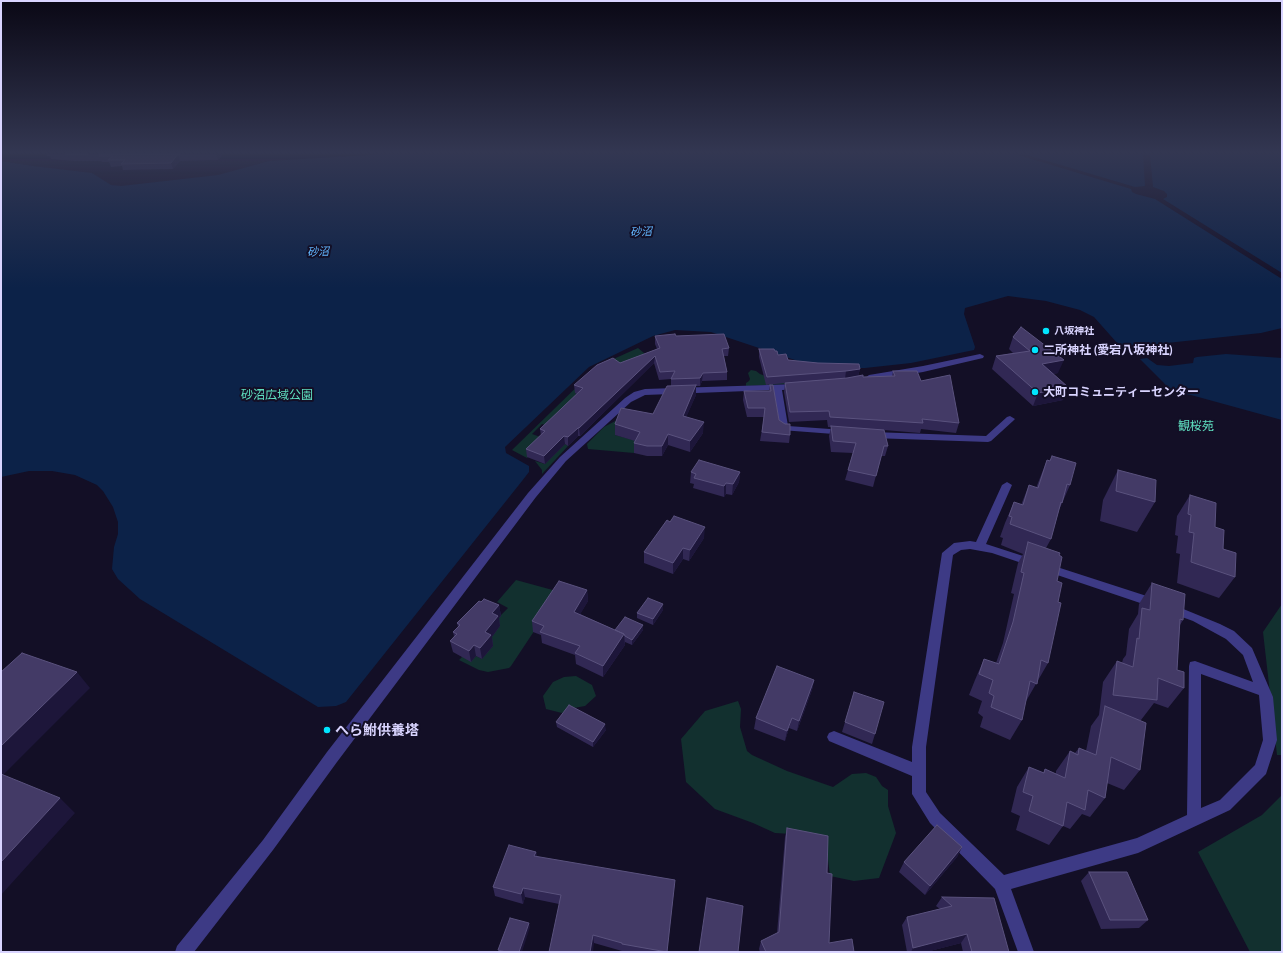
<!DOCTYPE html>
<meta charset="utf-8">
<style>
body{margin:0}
#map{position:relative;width:1283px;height:953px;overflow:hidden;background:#130f26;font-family:Lato,sans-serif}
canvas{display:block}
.frame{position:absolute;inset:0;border:2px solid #d9d4ff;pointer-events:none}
</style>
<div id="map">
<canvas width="1283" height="953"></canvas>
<div class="frame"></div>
</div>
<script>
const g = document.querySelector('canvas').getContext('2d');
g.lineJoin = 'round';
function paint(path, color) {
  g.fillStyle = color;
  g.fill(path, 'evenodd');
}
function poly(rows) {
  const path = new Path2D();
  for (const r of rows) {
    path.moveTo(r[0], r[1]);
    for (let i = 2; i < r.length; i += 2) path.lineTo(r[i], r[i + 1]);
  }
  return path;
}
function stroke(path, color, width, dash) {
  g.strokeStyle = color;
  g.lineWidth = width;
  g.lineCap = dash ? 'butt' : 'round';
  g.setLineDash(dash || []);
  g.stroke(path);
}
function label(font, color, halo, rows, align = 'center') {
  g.font = font + ' Lato,"Noto Sans JP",sans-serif';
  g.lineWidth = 4;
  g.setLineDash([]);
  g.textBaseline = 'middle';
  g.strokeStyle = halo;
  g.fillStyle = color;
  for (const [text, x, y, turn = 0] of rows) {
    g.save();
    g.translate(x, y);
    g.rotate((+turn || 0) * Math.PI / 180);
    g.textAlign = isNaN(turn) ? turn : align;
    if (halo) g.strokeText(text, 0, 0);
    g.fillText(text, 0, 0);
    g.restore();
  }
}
const green = poly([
 [638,348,644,353,644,356,575,394,588,398,551,427,542,424,532,434,546,439,527,458,512,450,590,374,609,361],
 [751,370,756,371,760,374,787,384,746,386,746,383,749,381,750,379,748,373],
 [621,418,615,435,633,440,635,437,634,453,588,449,587,444,604,427],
 [565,444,568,446,542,474,542,470,535,461,545,464],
 [516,580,560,592,511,666,509,668,488,672,479,670,459,660,462,657,476,656,482,659,493,623,508,608,497,602],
 [1282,604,1282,755,1277,755,1263,632],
 [576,676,592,685,596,696,585,706,568,709,562,713,546,709,543,696,553,682,564,677],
 [738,701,741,709,740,727,747,751,752,755,787,771,833,787,852,774,866,773,876,777,882,786,888,790,888,806,896,833,879,878,854,881,830,876,826,843,792,834,775,833,753,823,715,809,686,782,681,739,705,711],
 [1282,795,1282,952,1250,952,1198,852,1262,815]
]);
const water = poly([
 [387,154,1282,154,1282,328,1261,333,1129,347,1118,344,1094,317,1080,310,1046,301,1008,296,965,308,964,314,975,347,974,350,911,363,865,368,847,368,807,364,711,332,675,330,653,336,589,367,505,447,506,453,529,466,529,472,522,481,346,702,336,706,318,707,140,599,118,579,112,569,114,547,118,534,118,522,113,507,103,491,97,485,75,475,52,471,29,471,1,477,1,161,33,166,92,173,111,185,121,186,218,175,269,161],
 [1226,354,1282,358,1282,420,1191,395,1170,391,1164,383,1140,359,1147,358,1157,365,1169,366,1193,363,1194,358,1197,357]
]);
const pier = poly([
 [1015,154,1024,154,1135,187,1145,186,1143,154,1150,154,1153,187,1164,191,1167,194,1167,197,1163,199,1282,273,1282,279,1155,199,1136,194,1132,192,1131,189]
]);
const service = poly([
 [1007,482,1012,485,986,544,1159,600,1161,603,1159,606,1155,608,992,553,970,549,961,550,953,555,926,747,926,792,940,813,1004,875,1137,838,1187,815,1189,666,1190,662,1195,661,1253,682,1243,655,1226,639,1193,621,1168,612,1166,609,1168,606,1172,604,1176,606,1220,624,1234,631,1252,648,1273,697,1277,740,1266,774,1230,810,1138,853,1011,889,1034,952,1018,952,995,889,930,823,912,794,912,776,829,741,827,737,829,733,834,731,912,762,912,747,942,553,954,543,970,541,976,542,1002,485,1007,482],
 [1201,674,1259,695,1263,740,1255,765,1220,800,1201,808,1201,674]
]);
const minor = poly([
 [980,354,984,356,983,358,923,372,869,381,865,378,869,375,923,366,980,354],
 [798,384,802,387,801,389,782,390,788,426,844,430,849,433,847,435,781,430,773,390,645,395,631,402,566,461,536,497,337,762,273,850,194,952,175,952,177,946,263,840,327,752,528,493,560,457,625,398,634,392,645,389,798,384],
 [1010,416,1015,419,1013,421,991,441,988,442,872,438,867,435,872,432,986,436,1007,417,1010,416]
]);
const wall = poly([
 [46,154,223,154,218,160,180,161,173,169,123,170,122,166,111,167,109,162,102,162,101,161,74,161,51,159,50,156,47,156],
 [655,336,676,336,729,348,728,356,724,356,727,372,727,380,702,381,700,386,696,386,696,395,686,417,703,433,690,452,668,445,662,456,647,456,634,453,634,443,635,441,615,435,615,424,653,414,671,386,671,379,659,380,654,363,580,436,578,436,568,446,565,444,545,464,527,457,526,449,541,436,540,429,577,394,575,393,574,385,620,363,657,349,655,344],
 [1013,337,1058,373,1053,374,1063,400,1033,406,992,369,996,356,1013,353,1009,349],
 [759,349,775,351,778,355,788,360,860,369,858,376,863,377,892,376,893,371,921,381,959,423,956,433,921,429,920,433,884,430,888,446,885,456,881,456,873,487,845,480,853,453,831,452,829,436,831,427,828,427,827,420,789,422,784,392,785,383,766,385,759,357],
 [770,385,779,420,790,435,789,443,760,441,764,417,747,417,743,400,744,391,769,391],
 [1052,456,1070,485,1059,510,1051,539,1046,548,1057,581,1058,602,1048,663,1025,703,1022,720,1010,740,980,727,983,717,978,713,982,701,969,695,975,680,984,659,996,663,1003,643,1014,594,1011,593,1018,563,1023,554,1001,545,1003,538,1000,537,1005,523,1014,502,1021,505,1029,485,1036,488,1047,460,1050,461],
 [1118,470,1155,502,1137,532,1100,521,1103,500],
 [691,472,740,472,739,482,732,495,726,494,724,497,693,488,694,484,690,483],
 [1190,495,1215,527,1235,577,1219,598,1177,583,1180,554,1176,553,1178,536,1175,535,1177,516],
 [704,538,689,561,683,559,673,574,644,563,644,552],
 [1152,583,1183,620,1180,625,1177,670,1184,688,1168,708,1154,703,1141,720,1139,720,1140,770,1124,790,1107,783,1105,798,1090,817,1082,814,1070,829,1063,826,1049,845,1016,830,1020,816,1011,812,1017,787,1029,767,1043,773,1045,769,1056,774,1056,771,1070,751,1075,753,1079,748,1086,751,1091,726,1099,715,1103,682,1117,661,1122,663,1123,659,1126,655,1129,629,1138,614,1139,604],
 [587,590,588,601,580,614,615,630,643,630,632,645,625,642,625,645,603,677,576,664,575,655,542,643,541,635,533,632,532,621],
 [481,602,499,605,501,616,499,618,500,626,492,637,493,646,482,659,476,656,471,662,453,652,450,641,454,636,453,632,458,627,457,623],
 [663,604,663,610,653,625,637,618,637,613],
 [814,680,812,690,797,731,789,728,785,741,754,729,756,718],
 [854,692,875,734,872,744,842,732],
 [556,722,606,730,593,747,557,727],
 [787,828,827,873,829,943,854,952,760,952,759,949,761,941,777,933,785,837],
 [962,847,957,857,925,895,899,872,904,862],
 [536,852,537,857,675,880,667,952,622,952,622,951,594,943,559,904,525,897,523,904,495,896,493,887],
 [1089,872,1148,920,1139,928,1101,929,1081,881],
 [942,897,1009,952,963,952,961,943,926,952,907,952,902,925,907,917,940,909,936,906]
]);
const shadedWall = poly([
 [178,154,180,161,173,169,171,163],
 [216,154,223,154,218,160],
 [655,356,654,363,580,436,579,428],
 [1064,360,1058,373,1037,377,1042,364],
 [860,369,858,376,845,379,846,371],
 [703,373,702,381,700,386,700,378],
 [696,385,696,395,682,427,683,416],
 [1068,387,1063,400,1033,406,1038,393],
 [704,422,703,433,690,452,690,441],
 [578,428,578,436,568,446,568,437],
 [668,434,668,445,662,456,662,446],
 [564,436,565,444,545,464,544,456],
 [740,472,739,482,732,495,733,484],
 [726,483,726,494,724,497,724,486],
 [705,527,704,538,689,561,690,550],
 [683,548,683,559,673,574,673,563],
 [587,590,588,601,575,623,574,612],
 [663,604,663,610,653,625,653,619],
 [499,605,501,616,499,618,500,626,492,637,493,646,482,659,480,648,485,632,492,613],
 [643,625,643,630,632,645,632,640],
 [624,634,625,645,603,677,603,666],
 [474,645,476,656,471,662,469,651],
 [77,672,90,688,1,777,1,746],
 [814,680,812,690,797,731,799,721],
 [792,718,789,728,785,741,787,731],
 [605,724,606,730,593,747,593,742],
 [60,798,75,813,1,895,1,862],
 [962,847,957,857,925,895,930,886],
 [536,852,538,861,534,856],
 [523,888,525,897,523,904,521,894],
 [529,923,530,927,522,952,519,952],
 [967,934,961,943,926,952,911,952,913,948],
 [593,935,594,943,593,952,590,952]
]);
const building = poly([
 [66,154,88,154,71,155,66,154],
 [100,154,180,154,178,154,171,163,121,164,125,160,108,160,113,156,99,156,100,154],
 [1021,327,1064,360,1042,364,1068,387,1038,393,996,356,1030,351,1013,337,1021,327],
 [675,334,676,336,724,334,729,348,722,349,727,372,703,373,700,378,671,379,675,371,660,372,655,356,579,428,578,428,568,437,564,436,544,456,526,449,545,431,540,429,583,388,574,385,597,365,613,358,620,363,660,348,655,336,675,334],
 [759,349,774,349,775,351,777,351,778,355,786,354,788,360,818,363,859,364,860,369,846,371,767,377,759,349],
 [893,371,917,371,921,381,950,375,959,423,922,419,923,423,830,417,829,411,790,412,785,383,847,378,863,375,863,377,895,376,893,371],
 [696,385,683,416,704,422,690,441,668,434,662,446,647,446,634,443,640,432,615,424,621,408,653,414,667,386,696,385],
 [770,385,773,385,779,420,785,424,790,424,790,435,762,432,765,408,748,408,744,391,771,391,770,385],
 [831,426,884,430,888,446,884,446,876,476,848,470,856,443,833,441,831,426],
 [1052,456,1076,463,1070,485,1067,484,1062,503,1061,502,1051,539,1010,524,1012,517,1009,516,1014,502,1023,505,1029,485,1038,488,1047,460,1050,461,1052,456],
 [699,460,740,472,733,484,726,483,724,486,694,478,696,474,691,472,699,460],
 [1118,470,1156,480,1155,502,1116,491,1118,470],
 [1190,495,1216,503,1215,527,1224,530,1223,549,1236,553,1235,577,1191,562,1194,533,1189,532,1191,515,1188,514,1190,495],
 [674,516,705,527,690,550,683,548,673,563,644,552,667,520,670,522,674,516],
 [1028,542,1060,553,1059,555,1062,557,1057,581,1062,583,1058,602,1061,603,1048,663,1041,660,1037,684,1030,681,1022,720,991,707,994,696,989,693,993,680,979,674,984,659,999,664,1013,622,1024,573,1021,572,1028,542],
 [559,581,587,590,574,612,624,634,603,666,575,653,580,646,540,632,544,626,532,621,559,581],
 [1152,583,1185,594,1183,620,1180,619,1177,670,1184,672,1184,688,1158,678,1157,700,1113,695,1117,661,1133,667,1137,638,1139,639,1142,608,1150,610,1152,583],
 [648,598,663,604,653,619,637,613,648,598],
 [484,599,499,605,492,613,498,616,485,632,491,635,480,648,474,645,469,651,450,641,457,634,453,632,460,625,457,623,479,601,481,602,484,599],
 [625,617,643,625,632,640,625,636,624,634,615,630,625,617],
 [22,653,77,672,1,746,1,672,22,653],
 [777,666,814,680,799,721,792,718,787,731,756,718,777,666],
 [854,692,884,702,875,734,845,722,854,692],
 [569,705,605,724,593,742,556,722,569,705],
 [1105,706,1146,723,1140,770,1111,757,1105,798,1088,790,1085,810,1067,802,1063,826,1029,811,1033,796,1023,792,1029,767,1044,773,1045,769,1065,778,1070,751,1078,755,1079,748,1096,755,1105,706],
 [1,774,60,798,1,862,1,774],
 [937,825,962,847,930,886,904,862,937,825],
 [787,828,828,836,827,873,832,874,829,943,852,939,854,952,766,952,761,941,779,932,787,828],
 [509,845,536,852,534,856,675,880,667,952,622,944,622,943,593,935,590,952,549,952,561,895,523,888,521,894,493,887,509,845],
 [1089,872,1127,872,1148,920,1110,920,1089,872],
 [942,897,994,898,1009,952,972,952,967,934,913,948,907,917,952,906,942,897],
 [707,898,743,906,738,952,699,952,707,898],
 [510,918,529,923,519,952,506,952,498,950,510,918]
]);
const markers = [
 [1046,331,4,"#00e5ff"],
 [1035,350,4,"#00e5ff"],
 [1035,392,4,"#00e5ff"],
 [327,730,4,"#00e5ff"]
];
const farPoinames = [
 ["八坂神社",1054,331]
];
const farWaternames = [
 ["砂沼",641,232,-3],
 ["砂沼",318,252,-3]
];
const poiNames = [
 ["二所神社 (愛宕八坂神社)",1043,350],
 ["大町コミュニティーセンター",1043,392]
];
const parkNames = [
 ["砂沼広域公園",277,395],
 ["観桜苑",1196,426]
];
const nearPoinames = [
 ["へら鮒供養塔",335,730]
];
paint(green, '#12302f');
paint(water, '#0c2248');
paint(pier, '#130f26');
paint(service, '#3d3a85');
paint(minor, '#3d3a85');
paint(wall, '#312854');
paint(shadedWall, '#1d163a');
paint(building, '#433a66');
stroke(building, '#5a527e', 1);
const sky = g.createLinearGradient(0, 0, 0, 288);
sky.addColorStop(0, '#0a0815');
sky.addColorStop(0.53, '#333752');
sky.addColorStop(1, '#33375200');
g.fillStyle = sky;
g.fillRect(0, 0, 1283, 288);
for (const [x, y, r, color] of markers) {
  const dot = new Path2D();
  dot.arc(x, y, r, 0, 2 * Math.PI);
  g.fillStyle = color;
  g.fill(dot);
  stroke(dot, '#130f26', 1.5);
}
label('bold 10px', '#d9d4ff', '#130f26', farPoinames, 'left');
label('italic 11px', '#62b6ff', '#130f26', farWaternames);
label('bold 12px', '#d9d4ff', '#130f26', poiNames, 'left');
label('12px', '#5fe0c0', '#130f26', parkNames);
label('bold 14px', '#d9d4ff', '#130f26', nearPoinames, 'left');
</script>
